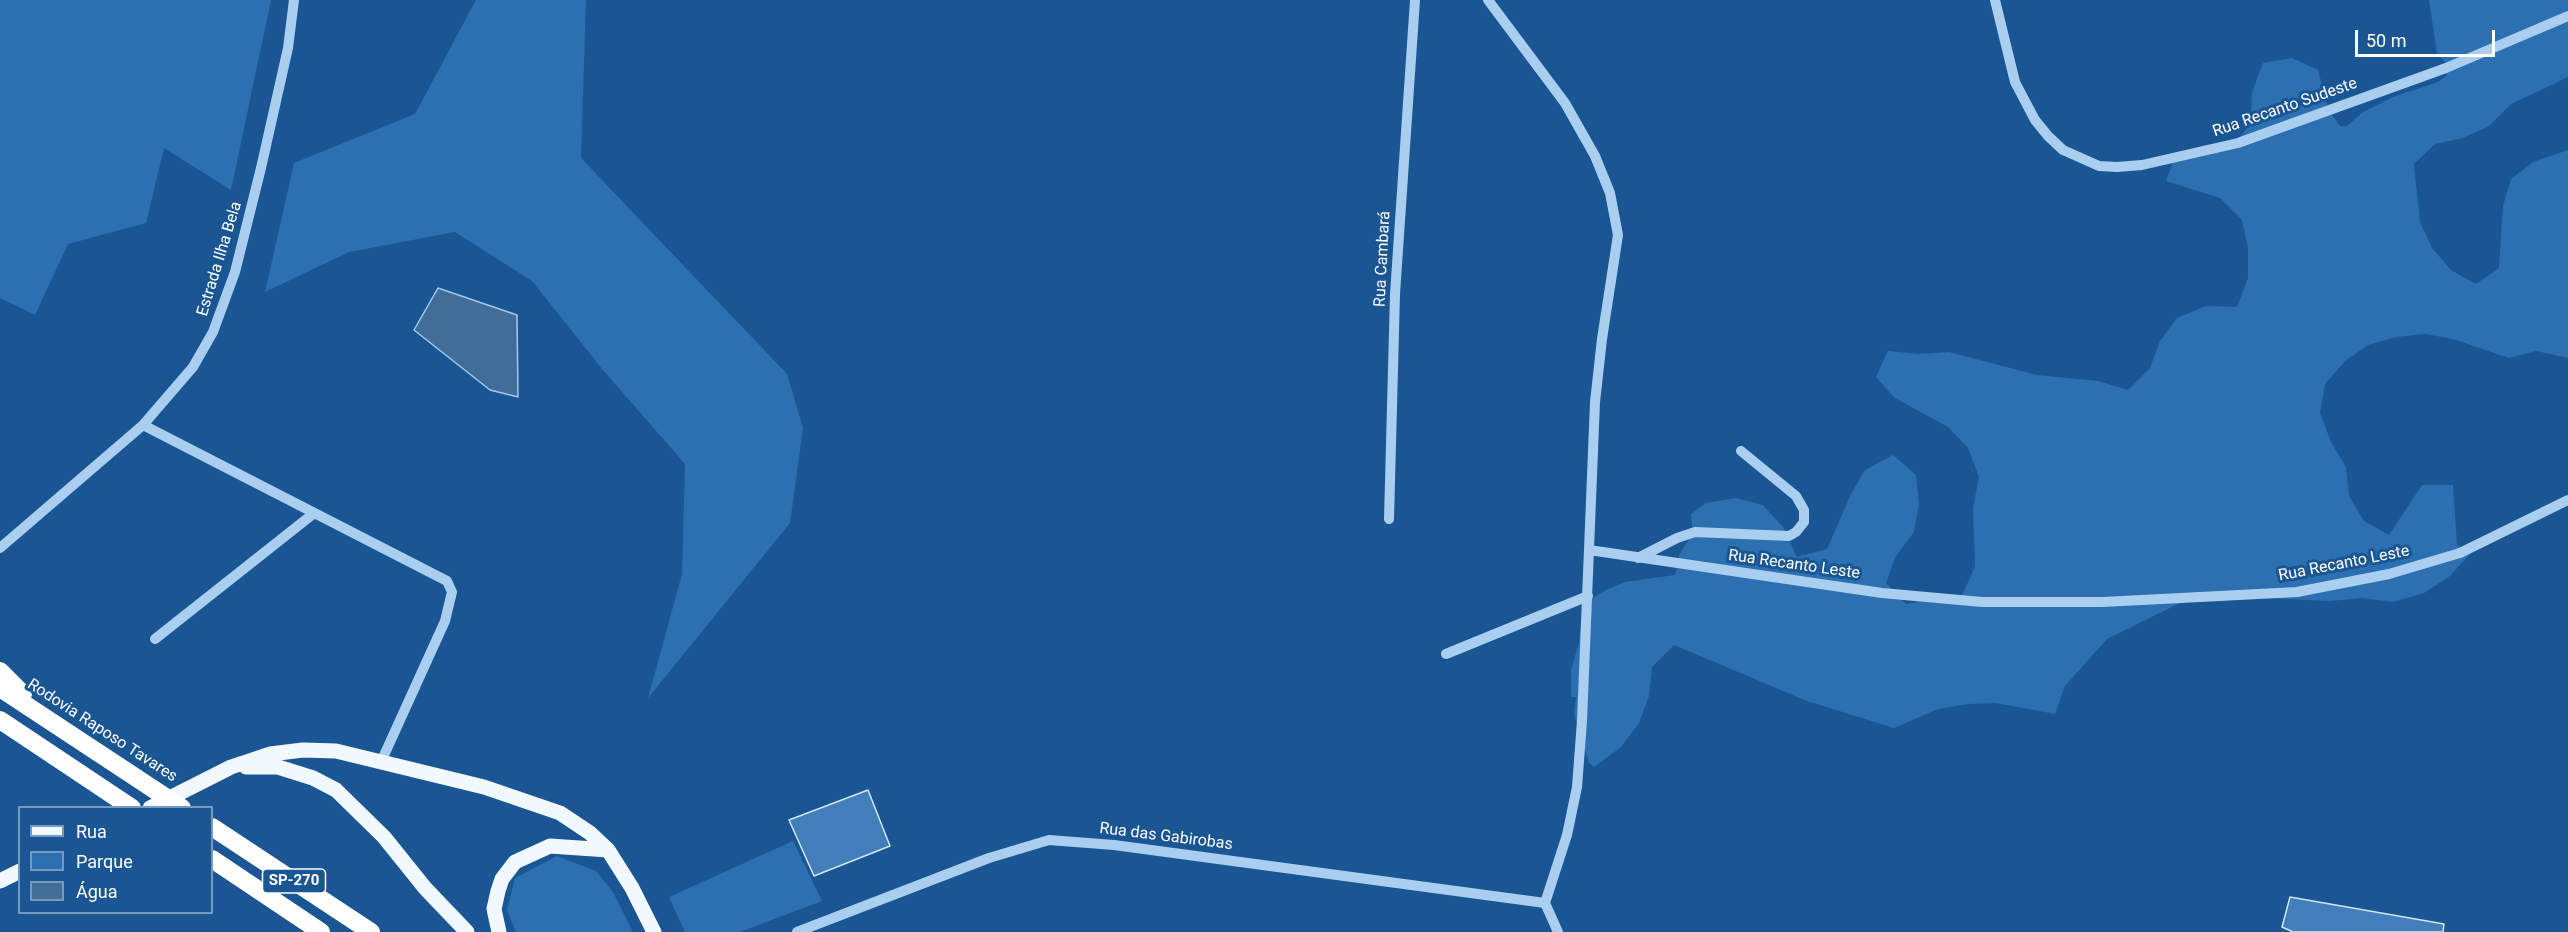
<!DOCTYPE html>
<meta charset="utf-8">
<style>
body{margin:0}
#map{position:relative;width:2568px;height:932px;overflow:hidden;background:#1a5693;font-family:Roboto,sans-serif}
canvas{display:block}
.legend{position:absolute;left:18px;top:806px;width:195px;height:108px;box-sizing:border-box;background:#1a5693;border:2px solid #769abe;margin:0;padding:8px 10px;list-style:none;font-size:18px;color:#fff}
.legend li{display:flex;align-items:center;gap:12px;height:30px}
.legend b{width:30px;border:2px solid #769abe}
.scale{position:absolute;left:2355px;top:30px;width:140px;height:27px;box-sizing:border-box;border:3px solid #fff;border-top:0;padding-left:8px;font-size:18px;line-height:21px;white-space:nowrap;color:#fff;-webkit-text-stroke:4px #1a5693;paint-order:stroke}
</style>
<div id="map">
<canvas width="2568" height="932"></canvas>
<ul class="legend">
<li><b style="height:8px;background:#f2f8ff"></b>Rua</li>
<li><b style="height:16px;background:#2c70b1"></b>Parque</li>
<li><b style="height:16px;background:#426d98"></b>Água</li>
</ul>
<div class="scale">50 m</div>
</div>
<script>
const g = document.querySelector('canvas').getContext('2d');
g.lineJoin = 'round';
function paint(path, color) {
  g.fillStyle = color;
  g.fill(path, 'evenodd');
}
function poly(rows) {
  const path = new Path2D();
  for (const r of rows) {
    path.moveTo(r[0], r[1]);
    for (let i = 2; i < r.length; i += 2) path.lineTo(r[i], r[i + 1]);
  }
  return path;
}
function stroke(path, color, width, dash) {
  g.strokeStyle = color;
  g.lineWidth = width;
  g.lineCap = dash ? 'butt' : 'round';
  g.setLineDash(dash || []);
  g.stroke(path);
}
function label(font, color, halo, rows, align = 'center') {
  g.font = font + ' Roboto,sans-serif';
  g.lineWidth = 6;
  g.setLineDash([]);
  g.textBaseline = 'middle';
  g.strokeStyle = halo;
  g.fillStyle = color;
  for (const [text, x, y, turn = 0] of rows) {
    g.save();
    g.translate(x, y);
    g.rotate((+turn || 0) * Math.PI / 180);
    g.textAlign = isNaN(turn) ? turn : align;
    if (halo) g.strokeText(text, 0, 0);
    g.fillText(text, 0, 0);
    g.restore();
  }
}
const green = poly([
 [0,0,271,0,231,190,164,148,146,223,68,244,35,315,0,298],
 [476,0,586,0,581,158,787,374,803,428,790,523,648,698,682,574,685,464,603,370,532,281,455,232,349,252,265,292,294,163,415,114],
 [2429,0,2568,0,2568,77,2511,104,2489,126,2463,138,2435,144,2414,164,2420,222,2432,248,2451,270,2476,284,2499,268,2503,206,2511,179,2533,162,2568,150,2568,358,2536,351,2509,358,2453,339,2425,334,2396,337,2368,345,2345,361,2325,384,2320,413,2331,442,2346,467,2349,496,2364,521,2389,535,2422,485,2453,485,2457,545,2471,553,2450,576,2424,593,2393,602,2363,598,2330,601,2268,598,2184,601,2107,639,2065,686,2055,714,1996,703,1968,704,1938,709,1894,728,1807,701,1674,645,1652,667,1649,696,1639,723,1621,747,1594,767,1589,763,1574,714,1576,697,1571,697,1571,670,1579,643,1582,613,1592,599,1606,590,1625,582,1675,575,1679,555,1693,533,1691,514,1706,503,1736,498,1763,505,1783,527,1797,557,1827,549,1851,494,1865,470,1893,455,1916,475,1919,504,1914,532,1896,556,1886,583,1906,604,1962,595,1975,567,1973,508,1979,477,1968,448,1948,427,1895,398,1876,377,1888,351,1918,354,1949,352,2037,375,2098,381,2128,390,2150,368,2160,341,2177,318,2206,306,2237,307,2248,278,2248,248,2242,220,2220,198,2166,181,2176,154,2204,145,2234,146,2251,122,2252,92,2263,63,2292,58,2318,70,2329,111,2340,126,2347,126,2363,112,2393,97,2438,82,2447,75,2447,64,2437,53],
 [793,841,822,901,740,932,685,932,669,897],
 [557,856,596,871,613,892,633,932,516,932,507,910,515,878]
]);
const water = poly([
 [438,288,517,315,518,397,490,390,414,330,438,288]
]);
const building = poly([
 [868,790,890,846,814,876,789,820,868,790],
 [2290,897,2444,924,2443,932,2293,932,2282,927,2290,897]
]);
const minor = poly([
 [1488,0,1565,103,1595,156,1610,193,1618,235,1602,339,1595,402,1582,721,1577,787,1567,835,1545,903],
 [1995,0,2015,82,2035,120,2048,136,2063,150,2099,166,2117,167,2142,165,2238,143,2446,68,2568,16],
 [143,425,447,581,452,592,445,621,381,762],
 [1389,519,1395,294,1415,0],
 [0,548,143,425,193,367,213,332,235,272,261,168,288,48,294,0],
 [1589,550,1882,593,1982,602,2103,602,2297,592,2389,574,2460,553,2568,500],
 [1638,558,1677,538,1695,532,1789,536,1796,532,1804,522,1804,510,1796,496,1741,451],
 [155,639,313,514],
 [1446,654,1588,596],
 [1545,903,1558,932],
 [797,932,989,858,1049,840,1114,845,1545,903]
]);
const major = poly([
 [246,767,278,767,313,778,336,790,384,837,425,888,467,932],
 [150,808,231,767,270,754,303,750,336,751,484,787,560,813,590,833,608,850,632,888,654,932],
 [0,881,20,871],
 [499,932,494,909,498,891,502,879,515,862,550,846,608,850]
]);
const highway = poly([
 [0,671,23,694],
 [0,688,126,771],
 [0,720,132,808],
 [212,827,371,932],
 [212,859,321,932]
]);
const highwayBridge = poly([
 [126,771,182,808]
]);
const shields = [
 [294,881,63]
];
const shieldNames = [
 ["SP-270",294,881]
];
const streetNames = [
 ["Rua Recanto Sudeste",2285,108,-19],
 ["Estrada Ilha Bela",220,259,-73],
 ["Rua Cambará",1383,259,-87],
 ["Rua Recanto Leste",2344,564,-11],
 ["Rua Recanto Leste",1794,565,8],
 ["Rodovia Raposo Tavares",102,731,33],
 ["Rua das Gabirobas",1166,837,7]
];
paint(green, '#2c70b1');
paint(water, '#426d98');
stroke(water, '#9dcaf2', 1.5);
paint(building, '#427fba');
stroke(building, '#d0e6fb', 1.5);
stroke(minor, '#aaceef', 10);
stroke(major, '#f2f8ff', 15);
stroke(highway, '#fff', 18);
stroke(highwayBridge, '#fff', 18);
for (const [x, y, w] of shields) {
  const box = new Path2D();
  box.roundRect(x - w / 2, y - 12, w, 24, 4.5);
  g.fillStyle = '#1a5693';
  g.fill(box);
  stroke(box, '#fff', 1.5);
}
label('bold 15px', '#fff', null, shieldNames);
label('16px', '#fff', '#1a5693', streetNames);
</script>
